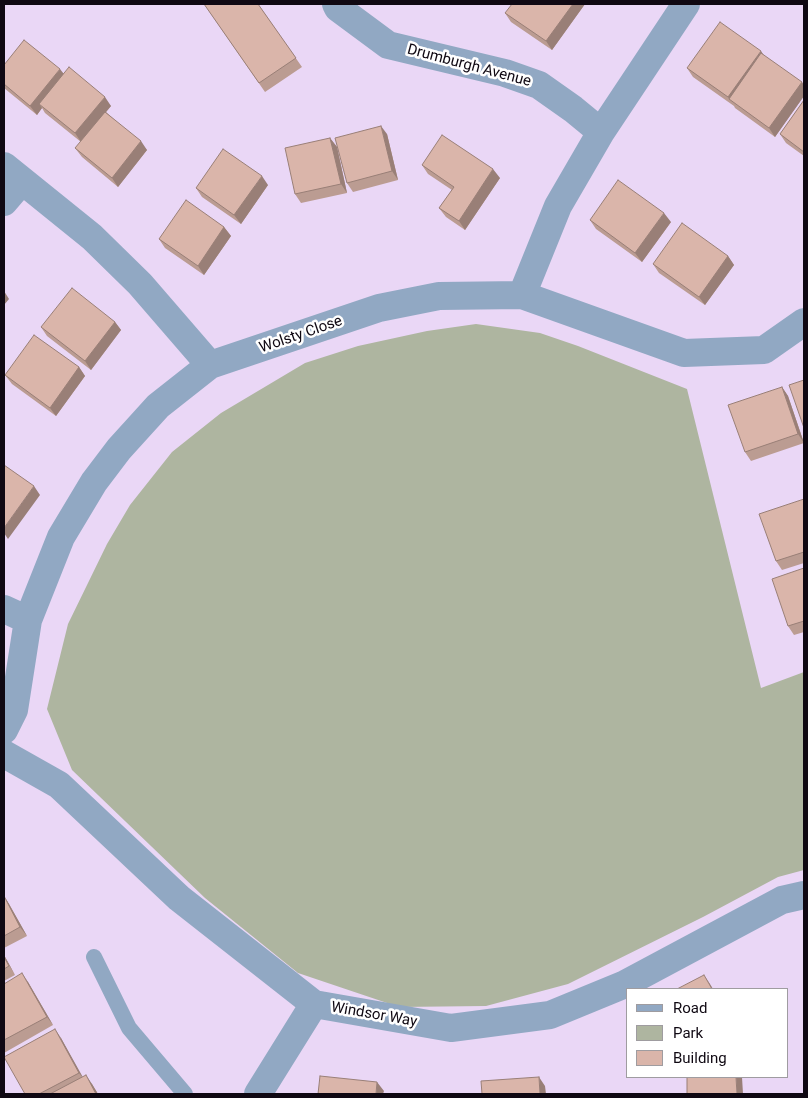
<!DOCTYPE html>
<style>
body{margin:0}
#map{position:relative;width:808px;height:1098px;overflow:hidden;background:#ead7f6;font-family:Roboto,sans-serif}
canvas{display:block}
.frame{position:absolute;inset:0;border:5px solid #0f0812;pointer-events:none}
.legend{position:absolute;left:626px;top:988px;width:162px;height:90px;box-sizing:border-box;background:#fff;border:1px solid #9f9ca0;margin:0;padding:6px 9px;list-style:none;font-size:15px;color:#0f0812}
.legend li{display:flex;align-items:center;gap:10px;height:25px}
.legend b{width:25px;border:1px solid #9f9ca0}
</style>
<div id="map">
<canvas width="808" height="1098"></canvas>
<div class="frame"></div>
<ul class="legend">
<li><b style="height:6px;background:#91a8c3"></b>Road</li>
<li><b style="height:14px;background:#aeb5a0"></b>Park</li>
<li><b style="height:14px;background:#dab5aa"></b>Building</li>
</ul>
</div>
<script>
const g = document.querySelector('canvas').getContext('2d');
g.lineJoin = 'round';
function paint(path, color) {
  g.fillStyle = color;
  g.fill(path, 'evenodd');
}
function poly(rows) {
  const path = new Path2D();
  for (const r of rows) {
    path.moveTo(r[0], r[1]);
    for (let i = 2; i < r.length; i += 2) path.lineTo(r[i], r[i + 1]);
  }
  return path;
}
function stroke(path, color, width, dash) {
  g.strokeStyle = color;
  g.lineWidth = width;
  g.lineCap = dash ? 'butt' : 'round';
  g.setLineDash(dash || []);
  g.stroke(path);
}
function label(font, color, halo, rows, align = 'center') {
  g.font = font + ' Roboto,sans-serif';
  g.lineWidth = 5;
  g.setLineDash([]);
  g.textBaseline = 'middle';
  g.strokeStyle = halo;
  g.fillStyle = color;
  for (const [text, x, y, turn = 0] of rows) {
    g.save();
    g.translate(x, y);
    g.rotate((+turn || 0) * Math.PI / 180);
    g.textAlign = isNaN(turn) ? turn : align;
    if (halo) g.strokeText(text, 0, 0);
    g.fillText(text, 0, 0);
    g.restore();
  }
}
const green = poly([
 [476,324,540,333,578,346,687,389,761,688,804,672,804,870,778,877,703,917,568,984,486,1006,399,1007,298,973,205,898,72,770,47,709,68,624,107,544,130,505,172,452,221,413,305,363,358,346,427,331]
]);
const service = poly([
 [94,957,129,1028,185,1094]
]);
const minor = poly([
 [336,4,338,8,388,45,505,73,539,85,573,109,601,132],
 [4,166,92,237,140,284,210,365],
 [4,202,22,181],
 [522,295,558,206,601,132,686,4],
 [4,609,28,620],
 [4,730,14,710,28,620,61,537,94,482,119,449,158,406,210,365,379,308,439,296,522,295,684,353,764,350,804,322],
 [4,754,59,785,179,898,314,1004,451,1028,550,1015,623,985,782,900,804,895],
 [258,1094,314,1004]
]);
const wall = poly([
 [204,4,258,4,302,67,265,92],
 [585,4,552,50,511,22,505,13],
 [763,55,804,85,804,96,775,137,735,108,734,106,693,77,687,68],
 [4,65,63,73,111,106,106,112,147,150,118,187,82,157,75,148,81,142,45,113,42,108,37,115,4,88],
 [804,100,804,156,786,143,780,134],
 [387,134,398,180,353,192,347,183],
 [330,138,337,147,347,193,301,203,295,194],
 [422,165,500,178,465,230,446,217,439,208,452,190,428,174],
 [268,185,241,224,202,197,196,188],
 [590,220,671,222,642,262,596,229],
 [224,227,231,236,204,275,165,248,159,239],
 [728,256,734,265,705,305,659,273,653,264],
 [115,322,121,330,91,370,47,336,41,327],
 [79,367,85,376,56,416,12,384,5,375],
 [782,387,788,396,804,443,751,461,745,452],
 [804,499,804,563,782,570,776,561],
 [804,568,804,632,794,635,788,626],
 [4,896,9,904,27,936,4,948],
 [4,955,15,975,4,981],
 [28,982,53,1025,4,1053,4,984],
 [61,1038,82,1077,92,1084,98,1094,25,1094]
]);
const shadedWall = poly([
 [573,4,585,4,552,50,546,41],
 [761,51,767,60,729,99,728,97],
 [60,69,67,78,39,104,42,108,37,115,30,106],
 [802,82,804,85,804,96,775,137,769,128],
 [105,97,111,106,81,142,75,133],
 [381,126,387,134,398,180,392,171],
 [330,138,337,147,347,193,341,184],
 [141,141,147,150,118,187,112,178],
 [493,169,500,178,465,230,459,221],
 [262,176,268,185,241,224,234,215],
 [664,213,671,222,642,262,635,253],
 [224,227,231,236,204,275,198,266],
 [728,256,734,265,705,305,699,297],
 [4,291,9,299,4,305],
 [115,322,121,330,91,370,85,361],
 [79,367,85,376,56,416,50,408],
 [782,387,788,396,804,443,798,434],
 [34,486,40,495,8,539,4,533,4,528],
 [4,896,9,904,27,936,20,927],
 [4,955,15,975,4,957],
 [22,973,28,982,53,1025,47,1017],
 [704,975,710,984,713,989,712,989],
 [55,1029,61,1038,85,1081,79,1073],
 [86,1075,92,1084,98,1094,96,1094],
 [539,1077,545,1086,546,1094,540,1094],
 [736,1077,742,1077,743,1094,737,1094],
 [377,1082,384,1091,383,1094,376,1094]
]);
const building = poly([
 [204,4,258,4,296,58,259,83,204,4],
 [512,4,573,4,546,41,505,13,512,4],
 [720,22,761,51,728,97,687,68,720,22],
 [24,40,60,69,30,106,4,84,4,65,24,40],
 [761,53,802,82,769,128,729,99,761,53],
 [69,67,105,97,75,133,39,104,69,67],
 [804,100,804,152,780,134,804,100],
 [105,112,141,141,112,178,75,148,105,112],
 [381,126,392,171,347,183,335,138,381,126],
 [442,135,493,169,459,221,439,208,454,187,422,165,442,135],
 [330,138,341,184,295,194,285,148,330,138],
 [223,149,262,176,234,215,196,188,223,149],
 [618,180,664,213,635,253,590,220,618,180],
 [186,200,224,227,198,266,159,239,186,200],
 [682,223,728,256,699,297,653,264,682,223],
 [72,288,115,322,85,361,41,327,72,288],
 [34,335,79,367,50,408,5,375,34,335],
 [804,380,804,428,789,385,804,380],
 [782,387,798,434,745,452,728,405,782,387],
 [4,465,34,486,4,528,4,465],
 [804,499,804,552,776,561,759,514,804,499],
 [804,568,804,621,788,626,772,579,804,568],
 [4,896,20,927,4,936,4,896],
 [4,957,9,966,4,969,4,957],
 [22,973,47,1017,4,1040,4,984,22,973],
 [704,975,712,989,677,989,704,975],
 [55,1029,79,1073,39,1094,25,1094,4,1057,55,1029],
 [86,1075,96,1094,50,1094,86,1075],
 [320,1076,377,1082,376,1094,318,1094,320,1076],
 [539,1077,540,1094,482,1094,481,1081,539,1077],
 [687,1077,736,1077,737,1094,687,1094,687,1077]
]);
const streetNames = [
 ["Drumburgh Avenue",469,66,15],
 ["Wolsty Close",301,335,-19],
 ["Windsor Way",374,1015,10]
];
paint(green, '#aeb5a0');
stroke(service, '#91a8c3', 16);
stroke(minor, '#91a8c3', 28);
paint(wall, '#bb9c92');
paint(shadedWall, '#997f77');
paint(building, '#dab5aa');
stroke(building, '#997f77', 1);
label('15px', '#0f0812', '#fff', streetNames);
</script>
